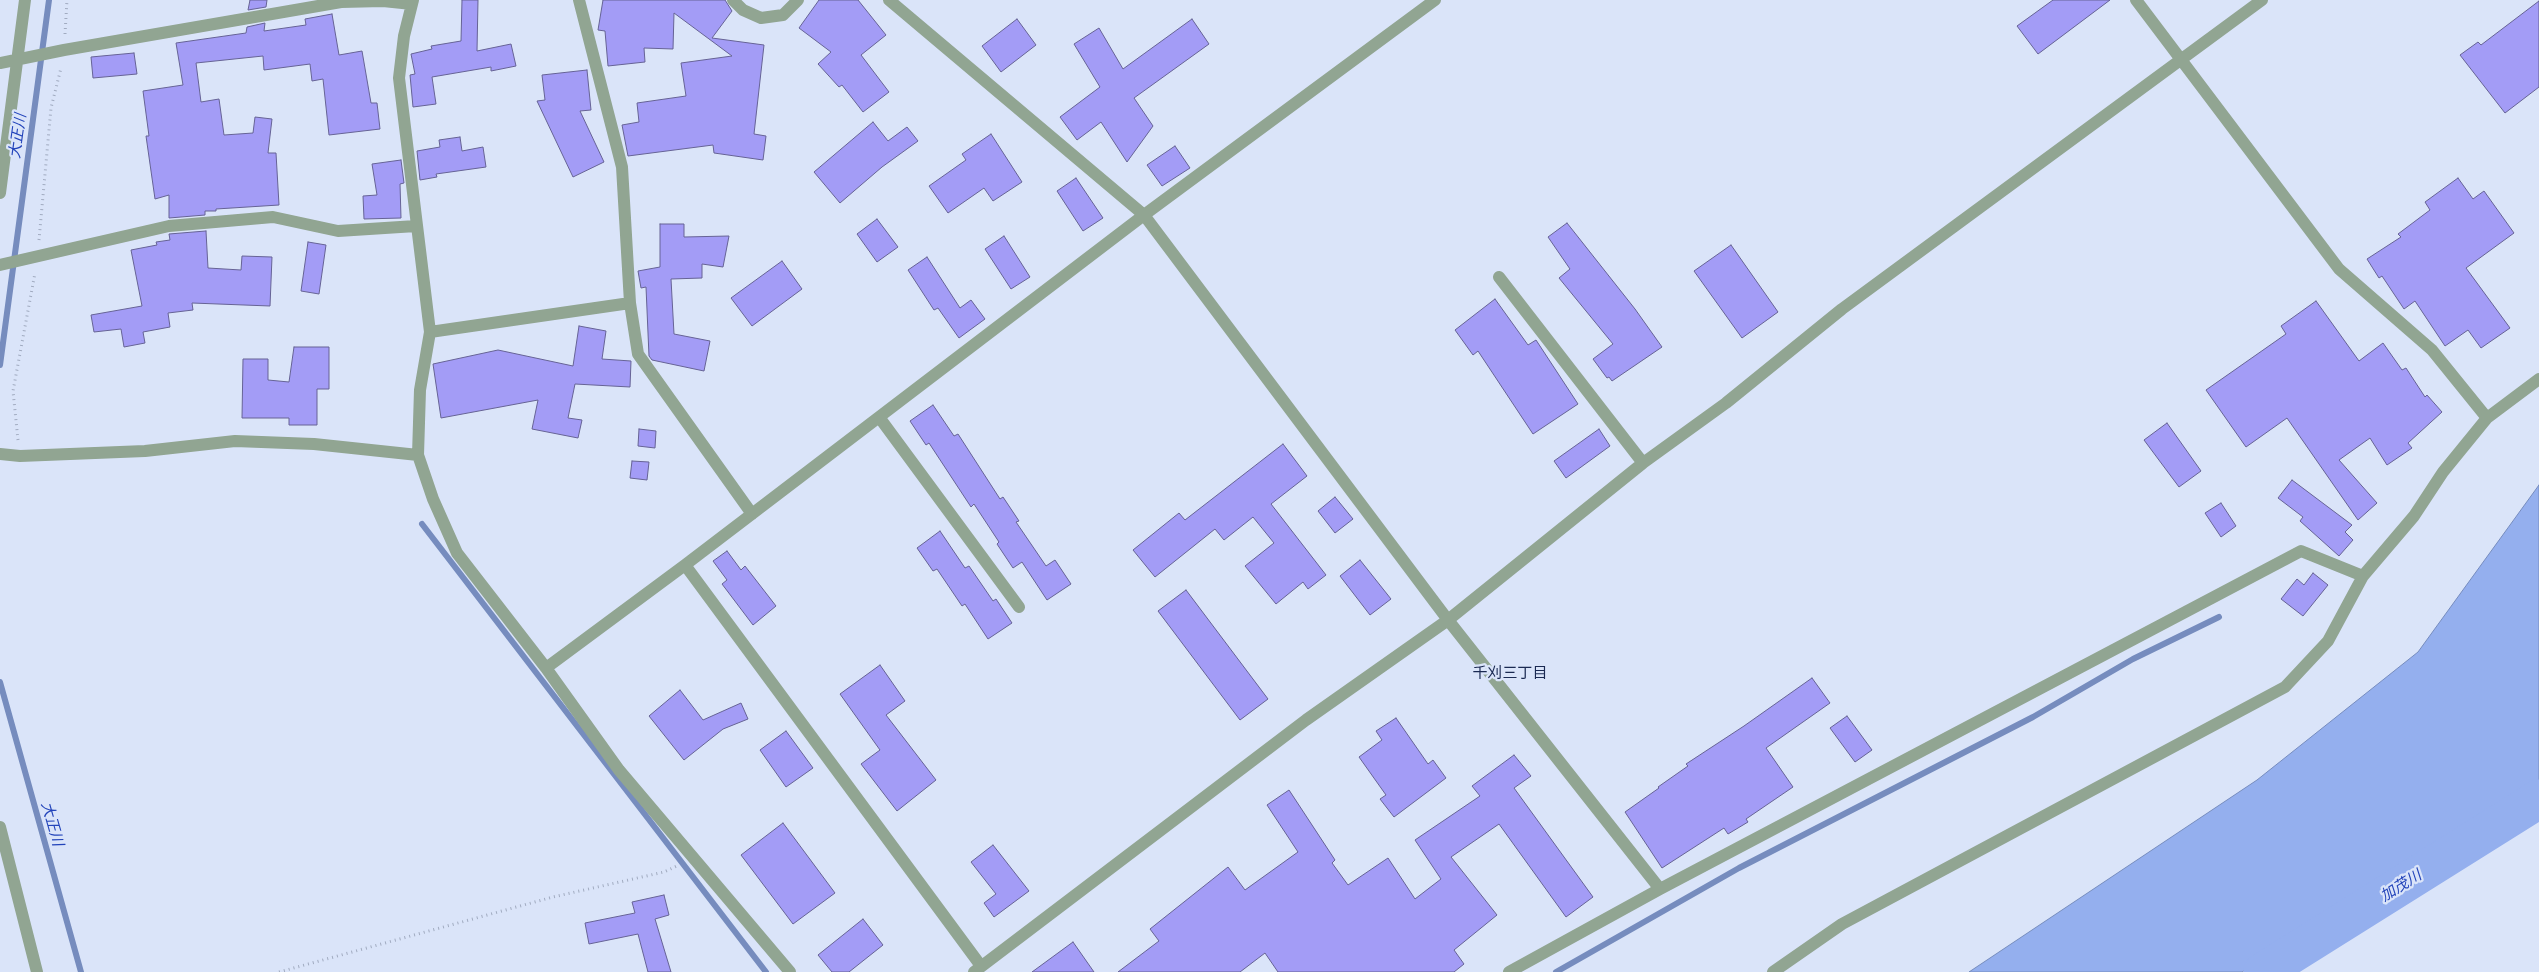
<!DOCTYPE html>
<meta charset="utf-8">
<style>
body{margin:0}
canvas{display:block;background:#dae4f9}
</style>
<canvas width="2539" height="972"></canvas>
<script>
const g = document.querySelector('canvas').getContext('2d');
g.lineJoin = 'round';
function paint(path, color) {
  g.fillStyle = color;
  g.fill(path, 'evenodd');
}
function poly(rows) {
  const path = new Path2D();
  for (const r of rows) {
    path.moveTo(r[0], r[1]);
    for (let i = 2; i < r.length; i += 2) path.lineTo(r[i], r[i + 1]);
  }
  return path;
}
function stroke(path, color, width, dash) {
  g.strokeStyle = color;
  g.lineWidth = width;
  g.lineCap = dash ? 'butt' : 'round';
  g.setLineDash(dash || []);
  g.stroke(path);
}
function label(font, color, halo, rows, align = 'center') {
  g.font = font + ' Literata,"Noto Sans JP",serif';
  g.lineWidth = 4.5;
  g.setLineDash([]);
  g.textBaseline = 'middle';
  g.strokeStyle = halo;
  g.fillStyle = color;
  for (const [text, x, y, turn = 0] of rows) {
    g.save();
    g.translate(x, y);
    g.rotate((+turn || 0) * Math.PI / 180);
    g.textAlign = isNaN(turn) ? turn : align;
    if (halo) g.strokeText(text, 0, 0);
    g.fillText(text, 0, 0);
    g.restore();
  }
}
const water = poly([
 [2539,485,2539,812,2351,902,2242,972,1969,972,2257,780,2418,652,2539,485]
]);
const stream = poly([
 [0,365,49,0],
 [422,524,766,972],
 [0,682,81,972],
 [1556,972,1739,868,2033,717,2133,659,2219,617]
]);
const river = poly([
 [2263,972,2539,799]
]);
const building = poly([
 [250,0,267,0,266,7,248,10,250,0],
 [462,0,478,0,477,51,511,44,516,66,491,71,491,67,432,77,436,104,413,107,410,75,415,74,411,54,432,49,431,46,461,41,462,0],
 [603,0,725,0,732,11,712,38,764,45,754,134,766,136,763,160,714,153,713,145,628,156,622,125,639,122,637,103,686,96,681,63,732,56,674,13,673,49,644,48,645,62,608,66,605,31,598,30,603,0],
 [819,0,858,0,886,35,861,55,889,92,863,112,842,85,839,87,818,64,831,52,799,28,819,0],
 [2053,0,2110,0,2038,54,2017,26,2053,0],
 [2539,1,2539,87,2505,113,2460,55,2478,42,2481,45,2539,1],
 [332,14,339,55,362,51,371,103,377,103,380,129,329,135,323,79,312,81,310,64,264,70,263,56,196,63,201,102,219,99,224,135,253,133,255,117,272,119,268,153,276,153,279,205,216,209,216,211,205,211,205,215,169,218,169,195,155,199,146,136,149,136,143,91,183,85,176,43,246,33,247,27,265,23,264,31,306,25,305,19,332,14],
 [1017,19,1036,45,1001,72,982,46,1017,19],
 [1192,19,1209,44,1134,98,1153,126,1127,162,1101,122,1077,140,1060,117,1100,87,1074,44,1099,28,1123,69,1192,19],
 [134,53,137,74,93,78,91,57,134,53],
 [587,70,591,110,580,111,604,162,573,177,537,101,545,100,542,75,587,70],
 [873,122,888,141,907,127,918,141,882,167,840,203,814,172,873,122],
 [991,134,1022,182,993,201,984,188,948,213,929,186,966,160,962,154,991,134],
 [460,137,462,151,483,147,486,167,436,174,437,177,420,180,417,151,440,147,439,140,460,137],
 [1175,146,1190,168,1162,186,1147,165,1175,146],
 [401,160,404,183,400,184,401,218,364,219,363,196,377,195,372,164,401,160],
 [1076,178,1103,218,1083,231,1057,191,1076,178],
 [2458,178,2473,199,2484,191,2514,233,2466,268,2510,328,2481,348,2468,330,2445,346,2415,301,2404,309,2382,276,2379,278,2367,259,2401,237,2398,234,2430,210,2425,202,2458,178],
 [877,219,898,247,877,262,857,234,877,219],
 [1567,223,1635,309,1662,347,1612,381,1609,377,1607,378,1593,359,1613,344,1559,278,1570,269,1548,237,1567,223],
 [660,224,684,224,684,237,729,236,723,267,702,264,702,278,671,279,674,334,710,341,704,371,652,360,649,356,646,287,641,288,638,271,660,267,660,224],
 [206,231,208,268,241,270,242,256,272,257,270,306,192,303,193,310,168,313,170,327,143,332,145,343,124,347,121,329,94,332,91,315,142,306,131,250,157,245,156,242,170,240,169,234,206,231],
 [1004,236,1030,277,1011,289,985,249,1004,236],
 [308,242,326,245,319,294,301,291,308,242],
 [1731,245,1778,312,1742,338,1694,271,1731,245],
 [927,257,960,308,971,300,985,319,959,338,938,308,934,310,908,270,927,257],
 [782,261,802,289,752,326,731,298,782,261],
 [1495,299,1528,345,1536,340,1578,404,1533,434,1478,351,1473,355,1455,330,1495,299],
 [2316,301,2359,361,2383,343,2402,370,2406,368,2425,397,2427,395,2442,412,2408,443,2412,448,2387,465,2370,438,2339,460,2377,503,2358,520,2287,418,2246,447,2206,390,2286,334,2281,326,2316,301],
 [579,326,606,331,602,359,631,361,630,387,575,384,568,418,582,420,578,438,532,429,538,400,441,418,433,364,498,350,573,366,579,326],
 [294,347,329,347,329,389,317,389,317,425,289,425,289,418,242,418,243,359,268,359,268,380,289,382,294,347],
 [933,405,954,436,958,434,1000,499,1003,497,1019,521,1016,522,1046,566,1055,560,1071,584,1047,600,1022,562,1013,568,997,544,999,542,974,504,971,507,929,443,926,445,910,421,933,405],
 [2167,423,2201,471,2179,487,2144,440,2167,423],
 [639,429,656,431,655,448,638,446,639,429],
 [1599,429,1610,446,1566,478,1554,461,1599,429],
 [1283,444,1307,476,1271,504,1326,575,1308,589,1303,582,1276,604,1245,566,1274,543,1253,517,1224,540,1215,529,1155,577,1133,550,1179,513,1185,520,1283,444],
 [632,461,649,462,647,480,630,478,632,461],
 [2292,480,2352,525,2345,532,2353,540,2339,556,2300,521,2303,517,2278,498,2292,480],
 [1335,497,1353,519,1335,533,1318,511,1335,497],
 [2221,503,2236,526,2221,537,2205,513,2221,503],
 [940,531,965,568,969,566,993,601,996,599,1012,623,988,639,965,604,962,606,937,569,933,571,917,548,940,531],
 [727,551,741,570,745,566,776,606,753,625,722,584,727,580,713,561,727,551],
 [1360,560,1391,599,1370,615,1340,576,1360,560],
 [2313,573,2328,585,2303,616,2281,599,2297,579,2304,585,2313,573],
 [1186,590,1268,699,1240,720,1158,611,1186,590],
 [880,665,905,701,886,715,936,780,897,811,861,764,880,750,840,694,880,665],
 [1812,678,1830,703,1766,748,1793,787,1746,819,1748,822,1728,834,1724,828,1662,868,1625,812,1659,788,1658,787,1688,766,1686,764,1744,726,1812,678],
 [680,690,703,720,741,703,748,719,723,729,684,760,649,716,680,690],
 [1847,716,1872,750,1855,762,1830,728,1847,716],
 [1396,718,1428,764,1433,760,1446,778,1394,817,1380,799,1386,795,1359,757,1382,740,1376,731,1396,718],
 [786,731,813,768,786,787,760,750,786,731],
 [1514,755,1531,776,1514,788,1593,897,1566,917,1499,824,1451,857,1497,915,1454,950,1464,964,1454,972,1278,972,1265,953,1240,972,1118,972,1159,941,1150,929,1228,867,1245,890,1298,852,1267,805,1289,790,1335,860,1332,863,1348,885,1388,858,1415,899,1441,879,1415,840,1480,796,1472,786,1514,755],
 [783,823,835,893,793,924,741,855,783,823],
 [993,845,1029,891,994,917,984,903,996,894,971,862,993,845],
 [664,895,669,915,655,919,671,972,648,972,638,934,589,944,585,923,635,913,632,902,664,895],
 [863,919,883,945,849,972,832,972,818,955,863,919],
 [1073,942,1094,972,1032,972,1073,942]
]);
const path = poly([
 [65,34,67,0],
 [39,240,51,108,61,68],
 [18,440,13,391,35,273],
 [279,972,553,897,664,872,679,865]
]);
const minor = poly([
 [413,0,404,36,399,78,430,332,420,390,418,455,433,499,457,553,546,668,619,770,790,972],
 [579,0,622,167,630,303,638,354,752,514],
 [733,0,743,10,761,18,783,15,798,0],
 [889,0,1144,215,1448,620,1660,889],
 [2136,0,2339,269,2432,350,2487,418],
 [0,63,64,50,341,2,383,1,412,4],
 [0,193,25,0],
 [0,265,169,226,273,217,338,231,416,226],
 [1499,277,1643,463],
 [430,332,630,303],
 [879,417,1019,607],
 [0,454,20,456,145,451,235,441,314,444,418,455],
 [685,565,981,966],
 [546,668,685,565,1144,215,1435,0],
 [0,827,37,972],
 [974,972,1306,720,1448,620,1643,463,1726,403,1842,309,2262,0],
 [1509,972,1660,889,2301,551,2363,576],
 [1773,972,1842,924,2285,687,2328,641,2363,576,2414,516,2443,472,2487,418,2539,379]
]);
const waterNames = [
 ["大正川",18,136,-82],
 ["大正川",52,824,74],
 ["加茂川",2401,886,-32]
];
const neighbourhoodNames = [
 ["千刈三丁目",1510,674]
];
paint(water, '#94afee');
stroke(water, '#768cbe', 1);
stroke(stream, '#768cbe', 6);
stroke(river, '#94afee', 39);
paint(building, '#a39cf6');
stroke(building, '#666395', 1);
stroke(path, '#a1abc0', 3, [1, 4]);
stroke(minor, '#91a592', 12);
label('italic 15px', '#2344ba', '#dae4f9', waterNames);
label('15px', '#1a2952', '#dae4f9', neighbourhoodNames);
</script>
